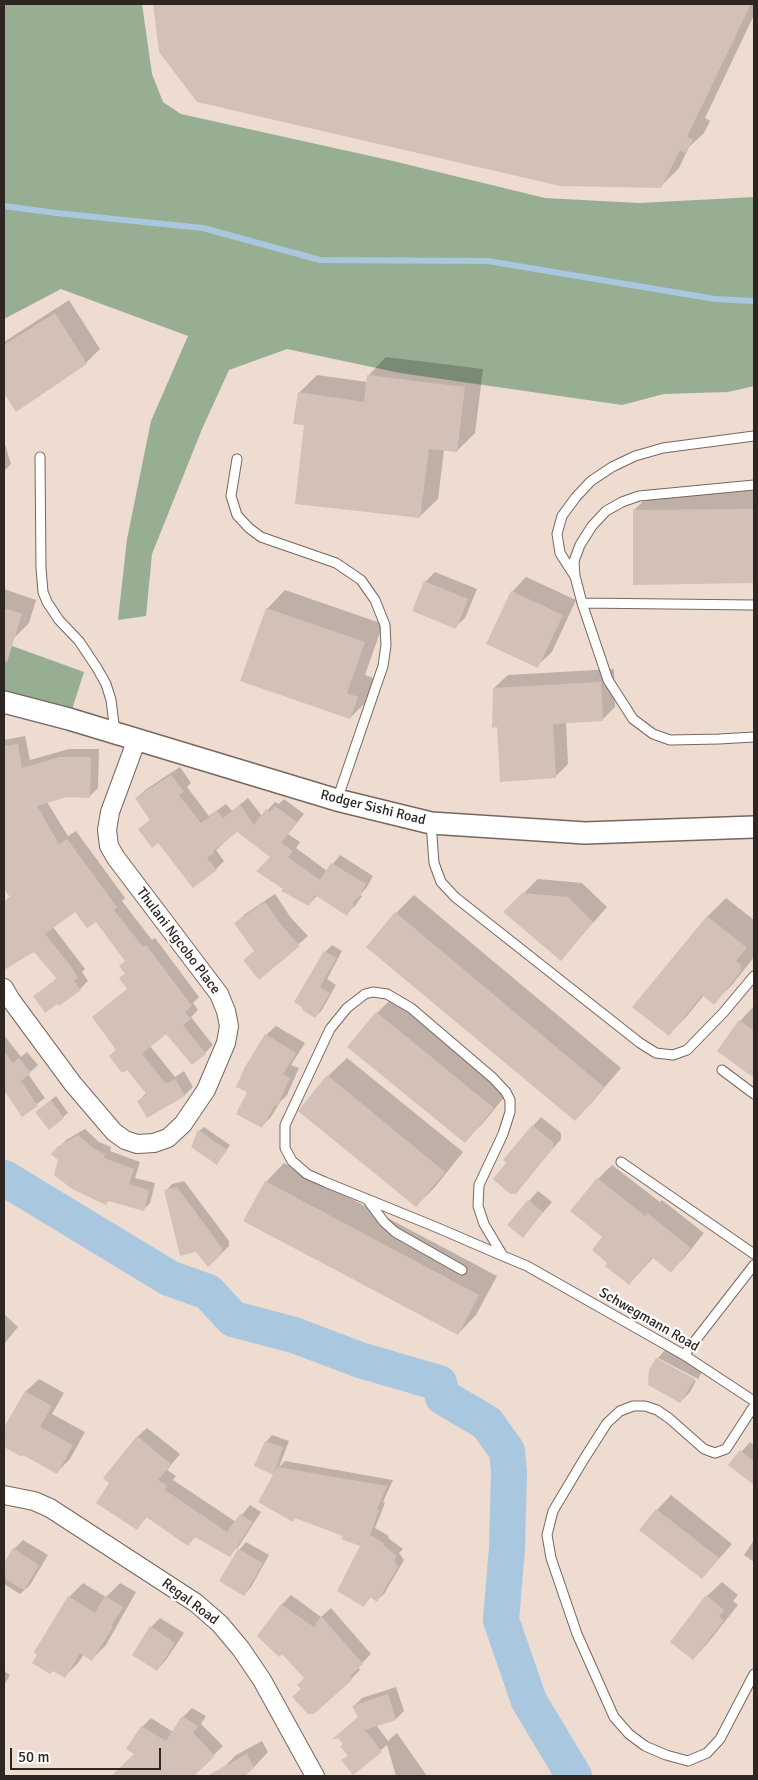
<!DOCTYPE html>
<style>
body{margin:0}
#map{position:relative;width:758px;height:1780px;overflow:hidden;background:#eedcd1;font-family:Signika,sans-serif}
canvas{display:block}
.frame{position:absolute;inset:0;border:5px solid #2d2622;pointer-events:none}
.scale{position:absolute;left:10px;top:1748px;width:151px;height:22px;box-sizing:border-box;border:2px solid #2d2622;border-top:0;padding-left:6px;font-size:15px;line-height:18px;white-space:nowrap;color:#2d2622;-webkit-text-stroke:4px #fff;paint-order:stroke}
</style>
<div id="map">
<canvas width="758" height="1780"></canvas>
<div class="frame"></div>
<div class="scale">50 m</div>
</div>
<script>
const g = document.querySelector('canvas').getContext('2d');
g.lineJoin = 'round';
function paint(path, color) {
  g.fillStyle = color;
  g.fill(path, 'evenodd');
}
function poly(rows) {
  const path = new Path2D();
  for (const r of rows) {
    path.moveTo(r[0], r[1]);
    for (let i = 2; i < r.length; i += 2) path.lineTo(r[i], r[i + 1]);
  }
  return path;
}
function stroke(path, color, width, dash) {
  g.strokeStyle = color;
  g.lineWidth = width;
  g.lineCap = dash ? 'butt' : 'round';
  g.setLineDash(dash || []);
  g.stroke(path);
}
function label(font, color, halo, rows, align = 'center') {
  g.font = font + ' Signika,sans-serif';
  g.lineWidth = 4.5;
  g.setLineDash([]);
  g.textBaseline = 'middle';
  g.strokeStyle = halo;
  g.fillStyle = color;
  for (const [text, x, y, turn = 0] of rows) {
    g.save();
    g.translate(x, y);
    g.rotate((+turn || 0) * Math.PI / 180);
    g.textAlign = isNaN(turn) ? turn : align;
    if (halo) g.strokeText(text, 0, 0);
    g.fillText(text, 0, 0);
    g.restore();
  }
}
const forest = poly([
 [4,4,142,4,152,74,163,102,181,114,393,161,545,198,639,203,754,197,754,386,728,392,664,394,622,405,400,373,287,349,229,370,202,429,152,554,146,616,118,620,127,539,151,421,188,336,61,289,4,319],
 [4,643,84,672,69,719,4,702]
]);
const shadow = poly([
 [155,4,754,4,754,15,705,118,710,121,704,133,689,147,679,168,660,187,160,51],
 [69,300,100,349,86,363,16,410,4,391,4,342],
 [386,357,483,369,475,433,457,451,444,450,438,499,419,517,306,424,299,393,317,375,367,382,368,376],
 [4,441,11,464,4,471],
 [754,491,754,582,635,583,634,510,653,492],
 [435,572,477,589,465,618,455,627,425,582],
 [526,577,576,600,552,652,537,666,512,592],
 [4,589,36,600,29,623,14,638,4,634],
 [285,590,383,624,365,675,376,679,369,699,350,718,267,609],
 [614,669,615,707,602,720,566,722,568,764,555,777,494,688,508,675],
 [25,736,30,760,69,749,99,749,98,788,90,796,66,796,47,802,68,836,76,831,125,898,122,901,152,940,155,938,199,997,193,1003,198,1010,191,1017,213,1045,205,1053,166,1032,150,1046,175,1077,184,1071,193,1087,185,1095,147,1117,139,1101,147,1092,118,1049,128,988,120,978,126,973,126,960,96,920,75,910,53,927,85,969,82,972,88,981,80,989,35,996,57,978,34,950,9,965,4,957,4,902,11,896,4,887,4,740],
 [180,767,191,783,187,787,209,816,226,804,232,811,248,798,262,816,275,802,279,804,284,799,304,814,288,834,300,842,296,848,327,871,340,855,373,876,367,887,360,895,362,896,355,906,346,914,318,895,309,904,284,889,272,856,237,831,216,850,224,861,216,869,159,841,139,830,151,819,137,798,145,790],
 [538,879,582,883,607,907,561,959,505,912],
 [275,894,291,918,308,936,260,978,255,951,236,923,245,914],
 [414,895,621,1068,593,1101,575,1120,396,913],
 [726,898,754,920,754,957,732,985,713,1003,704,995,687,1016,669,1034,634,1007,708,916],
 [332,945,342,951,327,979,336,985,322,1010,315,1017,325,952],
 [396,994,511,1089,483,1123,464,1142,349,1047,377,1013],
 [754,1006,754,1077,718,1051,740,1021],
 [276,1026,305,1043,291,1065,299,1068,287,1095,280,1102,271,1117,261,1127,249,1092,266,1035],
 [4,1035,21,1057,27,1052,38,1065,28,1074,45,1098,22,1115,4,1088],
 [347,1058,463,1152,435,1187,416,1206,300,1110,328,1076],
 [56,1096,68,1113,63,1117,36,1112],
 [541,1117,561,1133,561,1139,524,1183,508,1163,533,1126],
 [204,1127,230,1145,217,1163,199,1131],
 [85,1129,99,1142,111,1147,110,1151,140,1162,135,1178,155,1183,150,1203,143,1210,109,1200,106,1203,53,1154,66,1140],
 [284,1163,497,1276,476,1315,458,1334,266,1182],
 [612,1165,660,1202,662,1200,704,1233,685,1257,671,1271,654,1257,629,1284,609,1263,598,1179],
 [184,1181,229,1241,229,1246,222,1253,166,1191,172,1184],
 [538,1191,552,1202,523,1236,529,1201],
 [4,1314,18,1327,4,1344],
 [666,1349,704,1369,698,1379,658,1358,658,1361,696,1381,690,1392,680,1402,657,1359],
 [39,1379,64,1393,52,1414,85,1432,70,1459,57,1472,24,1454,21,1456,4,1445,4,1430,26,1391],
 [147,1428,180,1454,167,1470,176,1476,173,1480,236,1522,250,1505,261,1512,239,1546,230,1555,196,1536,188,1544,147,1517,136,1529,137,1437],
 [272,1435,289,1441,279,1467,285,1461,393,1480,383,1502,385,1503,375,1528,389,1536,388,1538,403,1549,399,1553,404,1560,384,1594,377,1600,371,1597,364,1605,362,1546,344,1536,296,1517,293,1521,275,1475,256,1465,266,1442],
 [750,1442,754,1445,754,1483,730,1465],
 [671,1495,732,1544,702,1578,657,1510],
 [23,1540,48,1555,30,1585,20,1594,4,1584,4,1565,14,1549],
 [754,1540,754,1562,744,1555],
 [246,1542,269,1555,251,1587,244,1595,221,1581,239,1550],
 [722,1582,738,1595,733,1601,738,1605,707,1644,693,1659,672,1641,707,1596],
 [83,1583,106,1597,120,1583,136,1592,106,1645,92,1659,84,1654,79,1662,65,1676,39,1654,69,1597],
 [291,1595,321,1617,331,1608,371,1654,358,1667,360,1670,351,1679,302,1689,306,1678,282,1652,259,1636,282,1604],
 [160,1618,184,1633,166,1660,157,1670,151,1627],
 [4,1671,10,1675,4,1685],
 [396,1687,404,1711,396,1719,376,1725,388,1741,397,1733,427,1776,396,1776,387,1745,353,1773,343,1760,349,1755,344,1744,339,1737,335,1738,359,1716,354,1706,362,1698],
 [192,1708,206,1716,201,1724,223,1746,192,1776,113,1776,136,1754,128,1749,142,1727,151,1718,173,1732,183,1717],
 [262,1741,268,1752,254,1767,243,1776,226,1776,222,1769,236,1755]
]);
const stream = poly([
 [4,206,56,213,203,228,320,260,488,261,715,299,754,301]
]);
const river = poly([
 [4,1178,169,1278,208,1292,233,1319,294,1335,360,1360,439,1383,443,1397,487,1423,507,1451,509,1472,507,1548,501,1620,529,1701,574,1776]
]);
const building = poly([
 [153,4,751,4,687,137,693,140,685,153,680,150,661,188,560,186,197,102,159,52],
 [55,313,87,364,16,412,4,393,4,345],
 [367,375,465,387,457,452,429,449,420,518,295,504,304,425,293,424,298,392,364,402],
 [754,509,754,583,633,585,633,510],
 [424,581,468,599,456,629,412,611],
 [511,591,563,615,538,668,486,644],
 [4,608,22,614,7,662,4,661],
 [266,608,365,642,347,693,358,697,350,719,240,681],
 [601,682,603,721,553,724,556,778,500,782,497,727,492,728,493,688],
 [18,744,22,768,60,757,91,757,90,798,67,797,37,806,59,844,67,839,117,907,114,910,143,947,146,945,192,1006,185,1012,191,1019,183,1025,206,1054,192,1065,166,1034,142,1054,166,1084,175,1079,185,1096,147,1118,137,1101,147,1095,127,1070,122,1073,109,1056,116,1050,92,1017,127,989,119,978,125,974,119,966,125,961,96,922,87,928,75,912,45,934,70,965,78,978,74,981,81,990,59,1006,57,1004,45,1013,33,996,57,979,34,952,4,970,4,902,10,897,4,889,4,746],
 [171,775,184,792,179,795,201,823,217,811,223,818,240,805,254,825,266,809,270,812,275,806,297,822,281,843,293,851,288,857,320,880,331,863,366,884,359,897,352,903,354,905,347,916,315,895,309,906,281,891,283,889,256,871,270,857,237,832,213,851,214,853,207,858,217,870,193,888,158,843,152,848,138,829,150,820,135,798],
 [522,893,568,897,593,922,561,961,503,912],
 [265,902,283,927,300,946,259,980,243,960,254,951,234,923],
 [395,912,604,1087,575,1121,366,947],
 [707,916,747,948,736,961,741,965,741,971,714,1005,702,995,669,1036,632,1007],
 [324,951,336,958,320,987,330,993,315,1018,302,1010,303,1008,294,1002],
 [376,1012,494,1108,465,1143,347,1047],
 [739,1020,754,1031,754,1078,717,1051],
 [265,1034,296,1053,283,1074,290,1078,277,1106,275,1105,262,1128,236,1114,247,1092,236,1087,245,1067],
 [4,1051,13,1063,19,1058,31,1073,21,1081,38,1106,22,1117,6,1093,4,1095],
 [327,1075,445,1172,416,1207,298,1111],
 [51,1100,64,1118,49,1130,35,1112],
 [532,1125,553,1142,553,1148,516,1194,510,1194,493,1179,506,1163,503,1160],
 [198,1130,227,1150,217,1165,191,1147],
 [78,1135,93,1148,105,1154,104,1158,134,1169,129,1184,149,1190,144,1211,108,1201,106,1205,72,1189,54,1175,58,1160,51,1154,57,1147],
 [597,1178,645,1216,647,1213,691,1248,671,1273,652,1257,629,1285,605,1266,607,1263,592,1250,602,1237,570,1211],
 [265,1181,479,1295,458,1335,243,1221],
 [177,1187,222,1248,222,1254,208,1267,196,1252,180,1256,164,1190],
 [528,1200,543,1212,523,1238,507,1225],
 [656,1358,695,1379,680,1403,648,1385,649,1370],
 [25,1391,52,1406,40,1427,73,1445,57,1474,23,1455,22,1457,4,1447,4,1427],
 [137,1436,171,1464,158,1480,167,1486,165,1490,227,1532,240,1514,253,1522,230,1557,195,1537,188,1546,146,1517,137,1530,96,1503,109,1483,103,1478],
 [265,1441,283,1447,273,1475,277,1467,387,1486,377,1509,379,1510,370,1535,384,1543,383,1545,397,1556,394,1560,398,1567,377,1602,370,1597,364,1607,337,1591,360,1546,341,1539,343,1536,295,1518,293,1522,258,1502,273,1475,254,1466],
 [740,1450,754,1462,754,1485,728,1465],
 [656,1509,719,1558,702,1579,639,1530],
 [13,1548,39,1565,24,1590,4,1578,4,1563],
 [238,1549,263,1563,244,1596,219,1581],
 [706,1595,724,1610,719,1616,724,1620,693,1660,670,1642],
 [68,1596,95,1613,105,1596,123,1607,111,1626,113,1627,92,1661,80,1653,65,1678,53,1671,50,1674,32,1663,37,1655,34,1652],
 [281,1604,314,1627,321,1616,363,1664,350,1676,352,1680,314,1714,308,1714,292,1697,301,1689,297,1685,304,1678,282,1654,279,1657,257,1636],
 [150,1626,175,1643,157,1671,132,1655],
 [388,1694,396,1720,365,1730,382,1752,353,1775,341,1760,348,1756,340,1746,343,1744,338,1738,331,1740,358,1717,352,1706],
 [182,1716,198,1726,193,1733,215,1756,194,1776,111,1776,134,1754,126,1749,141,1726,166,1741],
 [247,1754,254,1768,245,1776,207,1776]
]);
const service = poly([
 [40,457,41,568,43,592,47,602,59,620,79,641,97,668,106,684,111,700,115,732],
 [237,459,231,496,237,515,249,528,261,537,336,563,361,580,375,600,385,625,386,645,383,666,337,800],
 [754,485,639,496,622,502,606,511,592,526,580,545,574,561,575,576,582,603,608,680,633,719,653,734,670,740,719,739,754,737],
 [574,575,560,553,557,534,562,516,576,497,591,481,612,467,635,456,663,448,754,436],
 [582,603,754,605],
 [431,823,434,863,441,882,455,897,640,1043,656,1053,673,1055,687,1050,723,1013,754,976],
 [722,1070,754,1094],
 [621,1162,754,1254],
 [367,1199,384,1222,395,1232,462,1270],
 [503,1256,484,1224,478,1206,479,1185,503,1134,510,1112,510,1100,506,1092,493,1078,411,1008,387,994,373,992,365,994,347,1008,330,1029,285,1125,285,1148,292,1161,307,1174,325,1182,438,1228,503,1256,527,1266,684,1355,754,1401],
 [684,1355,754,1265],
 [754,1406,726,1449,715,1453,704,1449,670,1419,657,1410,645,1406,633,1406,620,1411,607,1423,584,1459,553,1511,547,1535,551,1558,577,1634,614,1717,629,1734,645,1746,666,1755,688,1761,707,1753,720,1739,754,1674]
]);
const minor = poly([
 [4,988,11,1000,73,1084,114,1132,125,1140,137,1144,154,1143,168,1138,183,1124,206,1090,226,1043,229,1026,226,1011,219,994,116,858,109,846,107,830,110,812,137,739],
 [4,1495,34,1501,50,1508,196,1603,220,1624,241,1649,262,1680,315,1776]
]);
const tertiary = poly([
 [4,702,69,719,337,800,431,823,585,833,754,827]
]);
const streetNames = [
 ["Rodger Sishi Road",373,808,14],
 ["Thulani Ngcobo Place",178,941,53],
 ["Schwegmann Road",649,1320,30],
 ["Regal Road",190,1602,37]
];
paint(forest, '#98ae92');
paint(shadow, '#0003');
stroke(stream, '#a9c7df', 6);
stroke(river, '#a9c7df', 36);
paint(building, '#d3c1b7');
stroke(service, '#77675e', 11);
stroke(minor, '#77675e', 20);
stroke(tertiary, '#77675e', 24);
stroke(service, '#fff', 9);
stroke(minor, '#fff', 18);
stroke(tertiary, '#fff', 21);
label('14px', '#2d2622', '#fff', streetNames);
</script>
